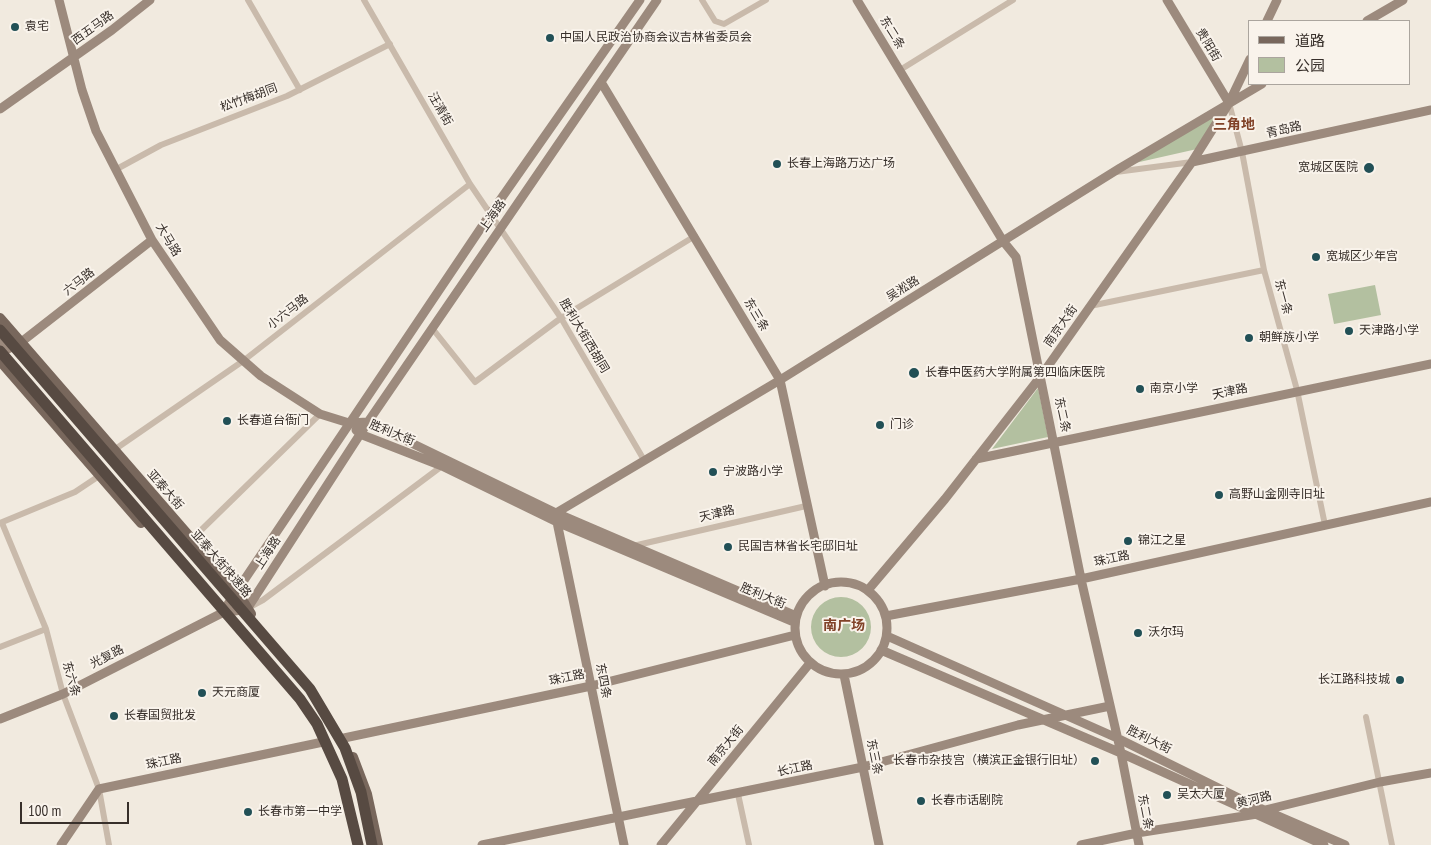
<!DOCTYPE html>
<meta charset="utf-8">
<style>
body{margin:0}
#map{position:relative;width:1431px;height:845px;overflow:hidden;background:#f1eadf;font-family:"PT Sans Narrow","Noto Sans SC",sans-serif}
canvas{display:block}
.legend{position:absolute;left:1248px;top:20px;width:162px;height:65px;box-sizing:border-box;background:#f9f3eb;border:1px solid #aba59e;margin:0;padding:6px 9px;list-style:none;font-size:15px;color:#372f2a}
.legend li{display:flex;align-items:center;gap:10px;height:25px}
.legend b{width:25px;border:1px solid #aba59e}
.scale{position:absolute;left:20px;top:802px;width:109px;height:22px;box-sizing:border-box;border:2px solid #372f2a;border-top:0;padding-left:6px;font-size:15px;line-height:18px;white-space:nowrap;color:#372f2a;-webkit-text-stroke:4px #f9f3eb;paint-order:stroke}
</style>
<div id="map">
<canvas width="1431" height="845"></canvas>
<ul class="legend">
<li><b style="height:6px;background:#78675c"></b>道路</li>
<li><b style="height:14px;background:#b3c0a0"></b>公园</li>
</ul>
<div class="scale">100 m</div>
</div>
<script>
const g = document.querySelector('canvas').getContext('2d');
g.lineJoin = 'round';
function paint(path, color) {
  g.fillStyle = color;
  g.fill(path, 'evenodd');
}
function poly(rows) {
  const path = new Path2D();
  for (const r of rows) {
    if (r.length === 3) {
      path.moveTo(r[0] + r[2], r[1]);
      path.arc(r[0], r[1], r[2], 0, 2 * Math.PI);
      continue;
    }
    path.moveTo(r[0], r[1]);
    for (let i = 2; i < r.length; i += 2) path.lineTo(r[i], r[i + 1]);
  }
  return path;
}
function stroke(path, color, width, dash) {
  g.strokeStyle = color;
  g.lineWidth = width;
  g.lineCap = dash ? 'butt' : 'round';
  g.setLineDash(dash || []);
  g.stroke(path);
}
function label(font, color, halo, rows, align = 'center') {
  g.font = font + ' "PT Sans Narrow","Noto Sans SC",sans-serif';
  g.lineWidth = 4;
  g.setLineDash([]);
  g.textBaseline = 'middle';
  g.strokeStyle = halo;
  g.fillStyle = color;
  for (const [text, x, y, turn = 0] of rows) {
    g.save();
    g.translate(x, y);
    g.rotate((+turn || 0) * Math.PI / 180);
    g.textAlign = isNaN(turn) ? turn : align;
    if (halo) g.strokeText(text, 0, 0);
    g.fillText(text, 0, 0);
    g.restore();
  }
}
const green = poly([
 [1225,106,1197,149,1135,163],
 [1375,285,1381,315,1334,324,1328,294],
 [1038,388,1048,437,992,449],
 [841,627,30]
]);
const street = poly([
 [248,0,300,90],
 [364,0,470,184,561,318,644,460],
 [702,0,715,21,724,24,766,0],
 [900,70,1013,0],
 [1229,103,1242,152,1264,270,1297,390,1325,525],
 [115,170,161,145,287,96,390,44],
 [1116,172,1192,162],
 [1090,306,1264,270],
 [432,328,475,382,561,318,695,236],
 [114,450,243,361,470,184],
 [0,523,75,492,99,476],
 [2,523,46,629,63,694,99,789,109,845],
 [191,540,320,414],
 [633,546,806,506],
 [248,608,263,600,442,466],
 [0,647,46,629],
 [1366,717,1392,845],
 [738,794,749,845]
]);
const secondary = poly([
 [59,0,82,90,96,131,152,240,220,340,261,376,320,414,349,423,368,422,556,513,796,616],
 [857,0,1003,241,1016,257,1081,579,1121,753,1139,845],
 [1167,0,1229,103],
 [1267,21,1277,0],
 [1367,21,1403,0],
 [601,82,780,380,825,586],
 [0,109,112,30,150,0],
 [1192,162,1431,110],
 [0,343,15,343],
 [0,353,20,343,152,240],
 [356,430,360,434,442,466,557,522,794,622],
 [976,459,1431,364],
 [556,513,780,380,1120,168,1262,84],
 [557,522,624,845],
 [841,628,46],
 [868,590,945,499,1041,376,1192,162,1229,103,1250,59],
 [222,613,491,213,640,0],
 [886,616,1081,579,1431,502],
 [887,636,1117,738,1257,807,1345,845],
 [881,650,1121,753,1324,845],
 [844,675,879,845],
 [0,719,63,694,222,613,247,609,368,422,657,0],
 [344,738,591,686,795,635],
 [61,845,99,789,323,742],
 [482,845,863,767,1018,725,1110,706],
 [661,845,810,663],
 [1081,845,1137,833,1257,814,1265,810,1380,782,1431,773]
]);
const primary = poly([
 [0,318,236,590,251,614],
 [0,361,141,523],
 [353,757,367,794,378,845]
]);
const highway = poly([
 [0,330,310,689,345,748,361,792,372,845],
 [0,351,300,699,317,724,342,779,358,845]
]);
const markers = [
 [15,27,5,"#225056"],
 [550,38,5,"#225056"],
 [777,164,5,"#225056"],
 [1369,168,6,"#225056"],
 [1316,257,5,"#225056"],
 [1349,331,5,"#225056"],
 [1249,338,5,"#225056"],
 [914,373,6,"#225056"],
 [1140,389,5,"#225056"],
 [227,421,5,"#225056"],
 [880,425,5,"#225056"],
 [713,472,5,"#225056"],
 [1219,495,5,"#225056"],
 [1128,541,5,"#225056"],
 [728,547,5,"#225056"],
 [1138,633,5,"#225056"],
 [1400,680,5,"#225056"],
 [202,693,5,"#225056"],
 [114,716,5,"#225056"],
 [1095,761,5,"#225056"],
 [1167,795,5,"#225056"],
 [921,801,5,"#225056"],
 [248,812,5,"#225056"]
];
const poiNames = [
 ["袁宅",25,27],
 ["中国人民政治协商会议吉林省委员会",560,38],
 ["长春上海路万达广场",787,164],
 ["宽城区医院",1358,168,"right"],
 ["宽城区少年宫",1326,257],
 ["天津路小学",1359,331],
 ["朝鲜族小学",1259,338],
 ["长春中医药大学附属第四临床医院",925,373],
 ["南京小学",1150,389],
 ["长春道台衙门",237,421],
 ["门诊",890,425],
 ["宁波路小学",723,472],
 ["高野山金刚寺旧址",1229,495],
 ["锦江之星",1138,541],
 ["民国吉林省长宅邸旧址",738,547],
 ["沃尔玛",1148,633],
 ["长江路科技城",1390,680,"right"],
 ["天元商厦",212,693],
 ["长春国贸批发",124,716],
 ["长春市杂技宫（横滨正金银行旧址）",1085,761,"right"],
 ["吴太大厦",1177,795],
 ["长春市话剧院",931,801],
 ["长春市第一中学",258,812]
];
const streetNames = [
 ["西五马路",93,28,-36],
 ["东二条",892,33,58],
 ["贵阳街",1208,45,59],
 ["松竹梅胡同",249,98,-20],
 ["汪清街",440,109,60],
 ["青岛路",1284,130,-13],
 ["上海路",493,216,-55],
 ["大马路",168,240,59],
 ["六马路",79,282,-38],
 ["吴淞路",903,289,-32],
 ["东一条",1283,297,75],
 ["小六马路",288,312,-38],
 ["东三条",756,315,59],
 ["南京大街",1061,326,-55],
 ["胜利大街西胡同",584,336,59],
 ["天津路",1230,392,-12],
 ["东二条",1062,415,78],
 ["胜利大街",392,433,22],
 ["亚泰大街",165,490,49],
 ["天津路",717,514,-13],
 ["上海路",268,553,-57],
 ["珠江路",1112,559,-12],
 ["亚泰大街快速路",221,564,49],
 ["胜利大街",763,596,22],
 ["光复路",107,657,-27],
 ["珠江路",567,678,-12],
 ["东六条",71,679,74],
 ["东四条",603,681,79],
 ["胜利大街",1149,740,26],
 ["南京大街",726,746,-51],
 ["东三条",874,757,78],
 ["珠江路",164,762,-12],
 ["长江路",795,769,-12],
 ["黄河路",1254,800,-14],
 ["东二条",1145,812,79]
];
const neighbourhoodNames = [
 ["三角地",1234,125],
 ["南广场",844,626]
];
paint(green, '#b3c0a0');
stroke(street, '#c9baab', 6);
stroke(secondary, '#9c8a7d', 9);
stroke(primary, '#78675c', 10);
stroke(highway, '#574a42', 11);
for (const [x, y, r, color] of markers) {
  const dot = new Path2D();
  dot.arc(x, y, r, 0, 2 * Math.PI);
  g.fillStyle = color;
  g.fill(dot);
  stroke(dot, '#f9f3eb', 2);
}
label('12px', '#372f2a', '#f9f3eb', poiNames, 'left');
label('12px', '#372f2a', '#f9f3eb', streetNames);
label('bold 14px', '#814228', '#f9f3eb', neighbourhoodNames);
</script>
